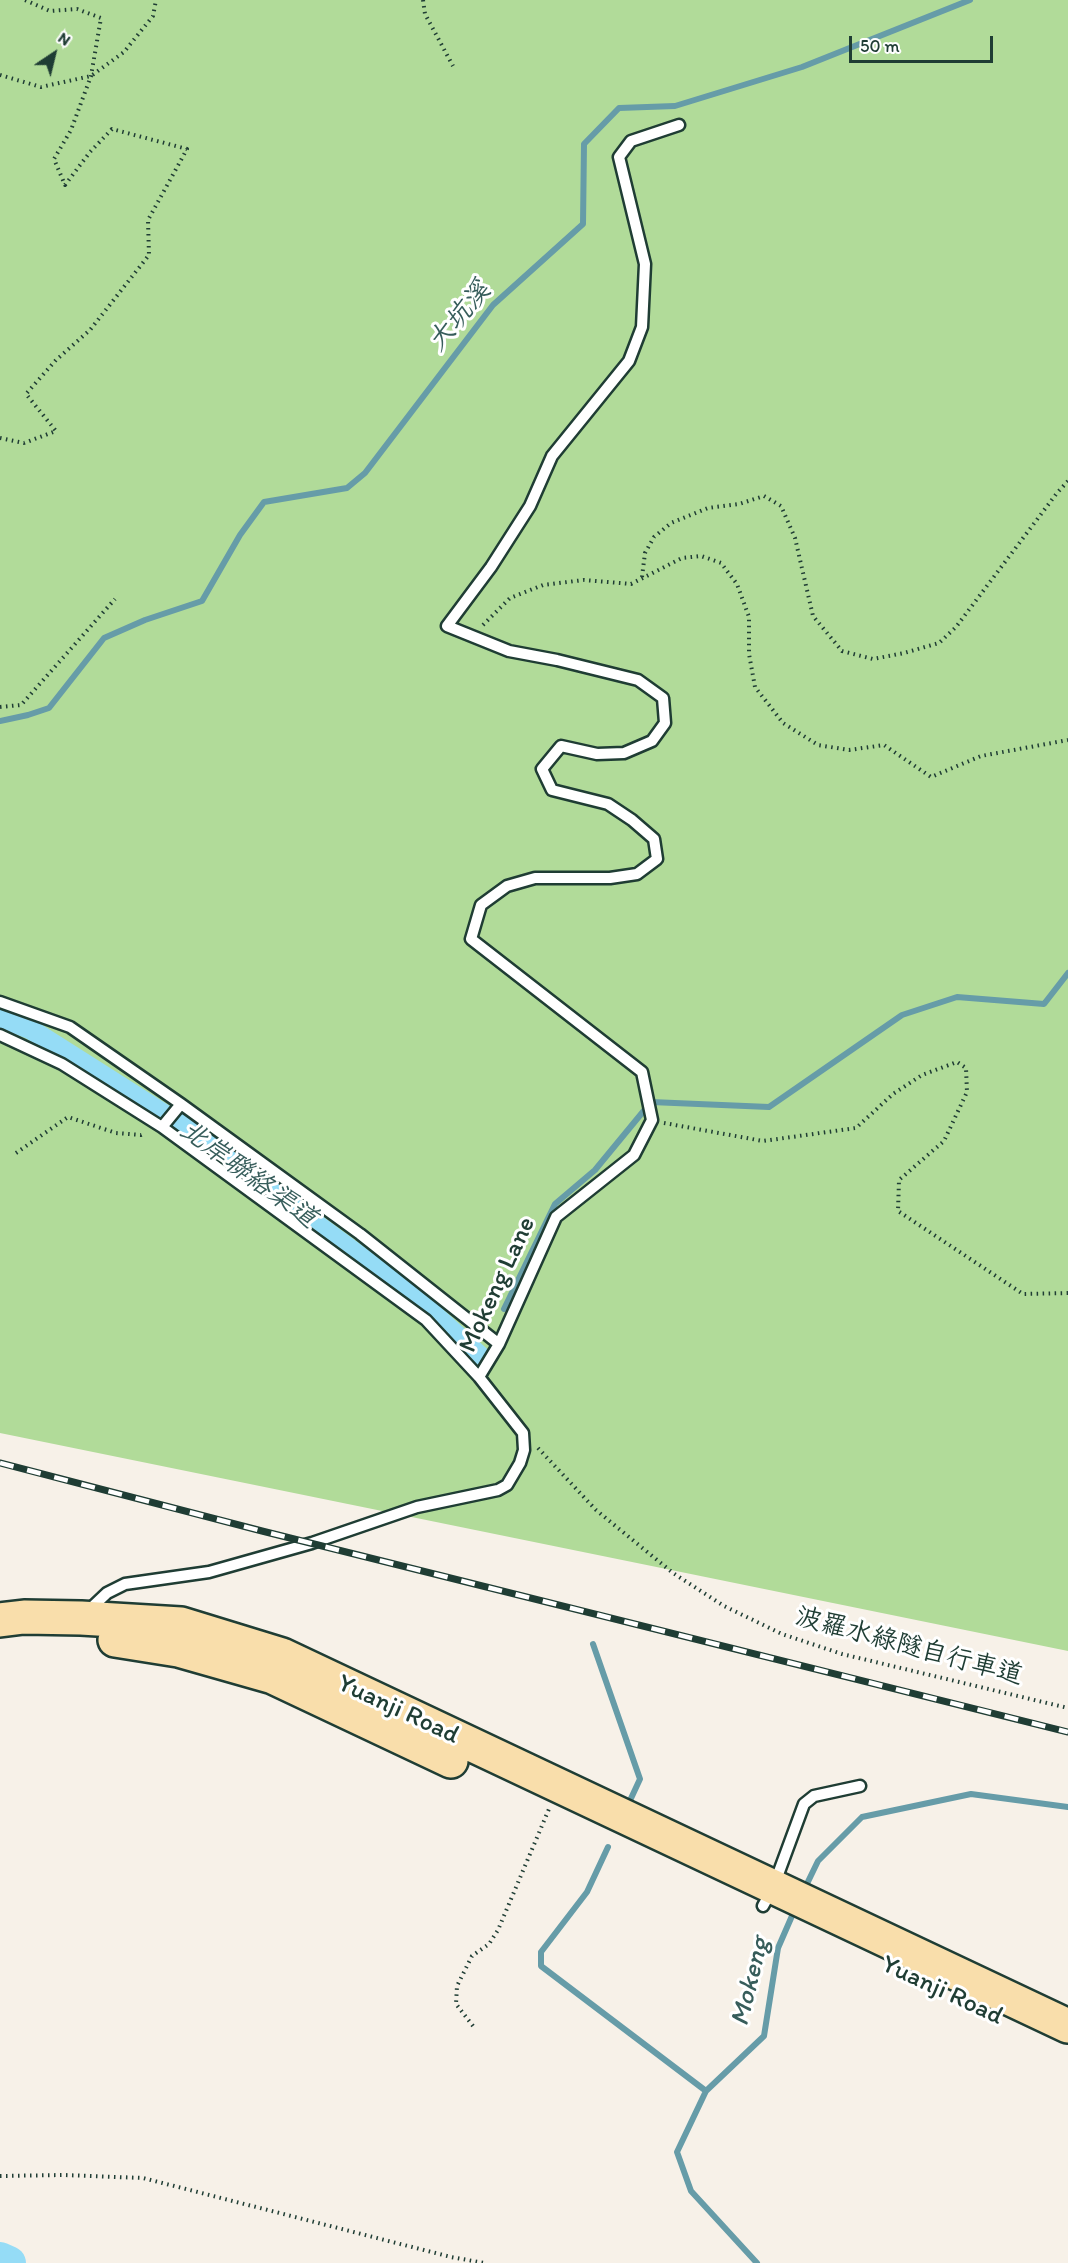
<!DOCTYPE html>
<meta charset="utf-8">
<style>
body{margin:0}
#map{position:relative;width:1068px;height:2263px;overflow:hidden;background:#f7f1e8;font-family:Itim,sans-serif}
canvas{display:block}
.north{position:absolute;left:24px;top:24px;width:60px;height:60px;-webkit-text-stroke:4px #fff;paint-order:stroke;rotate:35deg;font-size:16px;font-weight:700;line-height:24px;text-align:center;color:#1f3d34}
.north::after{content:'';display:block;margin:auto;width:21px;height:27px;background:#1f3d34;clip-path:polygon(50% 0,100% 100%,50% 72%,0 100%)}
.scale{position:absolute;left:849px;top:36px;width:144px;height:27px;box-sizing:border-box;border:3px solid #1f3d34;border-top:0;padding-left:8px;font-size:18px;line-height:21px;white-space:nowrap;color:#1f3d34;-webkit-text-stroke:4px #fff;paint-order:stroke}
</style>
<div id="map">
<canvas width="1068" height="2263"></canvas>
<div class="north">N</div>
<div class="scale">50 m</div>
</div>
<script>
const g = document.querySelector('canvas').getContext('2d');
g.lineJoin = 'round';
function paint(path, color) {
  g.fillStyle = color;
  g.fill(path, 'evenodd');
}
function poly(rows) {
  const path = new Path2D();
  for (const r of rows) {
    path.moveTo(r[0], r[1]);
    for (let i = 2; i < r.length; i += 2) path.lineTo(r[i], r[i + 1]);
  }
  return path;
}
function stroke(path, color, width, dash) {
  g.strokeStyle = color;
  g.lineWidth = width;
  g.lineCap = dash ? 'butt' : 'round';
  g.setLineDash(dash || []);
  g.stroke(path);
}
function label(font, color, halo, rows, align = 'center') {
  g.font = font + ' Itim,"LXGW WenKai TC",sans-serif';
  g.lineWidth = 6;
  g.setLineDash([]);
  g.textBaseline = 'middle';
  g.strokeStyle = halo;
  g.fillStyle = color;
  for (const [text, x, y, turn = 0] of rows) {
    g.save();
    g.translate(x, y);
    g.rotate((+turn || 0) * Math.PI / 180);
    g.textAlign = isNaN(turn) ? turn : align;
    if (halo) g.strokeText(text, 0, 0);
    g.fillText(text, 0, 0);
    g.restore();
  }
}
const green = poly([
 [0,0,1068,0,1068,1651,0,1433]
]);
const stream = poly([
 [0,721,28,715,49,708,104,638,145,620,202,601,240,535,264,502,347,488,365,473,493,305,583,224,584,144,619,108,675,106,802,67,970,0],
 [504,1309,555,1204,595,1170,651,1102,769,1107,902,1015,957,997,1044,1004,1068,973],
 [593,1644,640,1779,627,1807],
 [608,1847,587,1892,541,1952,541,1966,706,2091],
 [803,1892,818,1861,862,1817,971,1794,1068,1807],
 [757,2263,691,2191,677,2152,706,2091,764,2036,778,1948,795,1909]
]);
const canal = poly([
 [0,1018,30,1029,186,1128,410,1293,480,1356]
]);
const river = poly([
 [0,2259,9,2263]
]);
const path = poly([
 [423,0,425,14,453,66],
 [0,75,41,87,91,76,124,52,153,16,156,0],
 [0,438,24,443,56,431,26,394,56,360,90,330,149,255,148,220,187,149,112,129,90,152,65,185,54,159,71,130,91,76,101,18,77,9,50,11,25,0],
 [642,577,645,553,654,537,671,523,708,508,739,504,764,496,781,506,795,538,813,616,842,651,873,659,904,653,939,643,956,627,1057,493,1068,481],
 [483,625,510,598,543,585,584,580,631,584,682,558,701,556,721,563,737,584,749,617,749,654,755,687,783,723,818,745,849,750,884,745,931,777,981,756,1068,740],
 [0,707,21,705,115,599],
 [664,1123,763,1141,856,1128,893,1094,922,1075,957,1062,966,1068,967,1092,944,1141,899,1180,898,1211,1023,1294,1068,1293],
 [16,1153,68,1117,116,1133,141,1135,145,1133],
 [538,1448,596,1510,673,1573,724,1606,782,1634,842,1654,1068,1708],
 [473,2026,456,2004,457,1986,472,1956,489,1944,498,1930,549,1809],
 [0,2176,63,2175,143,2178,451,2257,484,2263]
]);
const service = poly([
 [0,1002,70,1027,181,1104,360,1234,499,1344],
 [0,1035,62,1064,162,1127,426,1320,479,1377,523,1433,524,1450,520,1463,507,1485,498,1490,417,1507,312,1543,209,1572,125,1584,107,1593,88,1611],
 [162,1127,181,1104],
 [479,1377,499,1344,556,1217,634,1155,652,1120,642,1072,471,939,481,905,507,886,535,878,610,878,637,874,657,859,654,839,632,820,608,804,552,790,542,769,561,746,597,754,624,753,652,741,665,723,663,698,638,680,557,660,509,651,447,626,491,567,530,506,552,456,629,361,642,327,645,264,619,157,631,141,679,125],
 [763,1906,773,1888,804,1804,814,1796,860,1786]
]);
const primary = poly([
 [0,1620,24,1617,81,1618,181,1624,282,1655,1068,2026],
 [115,1640,178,1650,273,1677,451,1761]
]);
const rail = poly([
 [0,1463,262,1531,1068,1732]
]);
const streetNames = [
 ["Mokeng Lane",498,1285,-65],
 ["波羅水綠隧自行車道",909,1647,15],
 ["Yuanji Road",398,1710,25],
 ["Yuanji Road",942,1991,25]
];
const waterNames = [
 ["大坑溪",460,317,-50],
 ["北岸聯絡渠道",248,1175,36],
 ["Mokeng",751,1982,-76]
];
paint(green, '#b1db99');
stroke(stream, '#669ca8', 6);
stroke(canal, '#95dcf6', 20);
stroke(river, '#95dcf6', 34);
stroke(service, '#1f3d34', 15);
stroke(primary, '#1f3d34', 38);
stroke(path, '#1f3d34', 4, [1.5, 4.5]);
stroke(service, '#fff', 10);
stroke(primary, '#f9deab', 33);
stroke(rail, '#1f3d34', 7);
stroke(rail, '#fff', 4.5, [14]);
label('26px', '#1f3d34', '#fff', streetNames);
label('italic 27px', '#375d5b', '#fff', waterNames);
</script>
